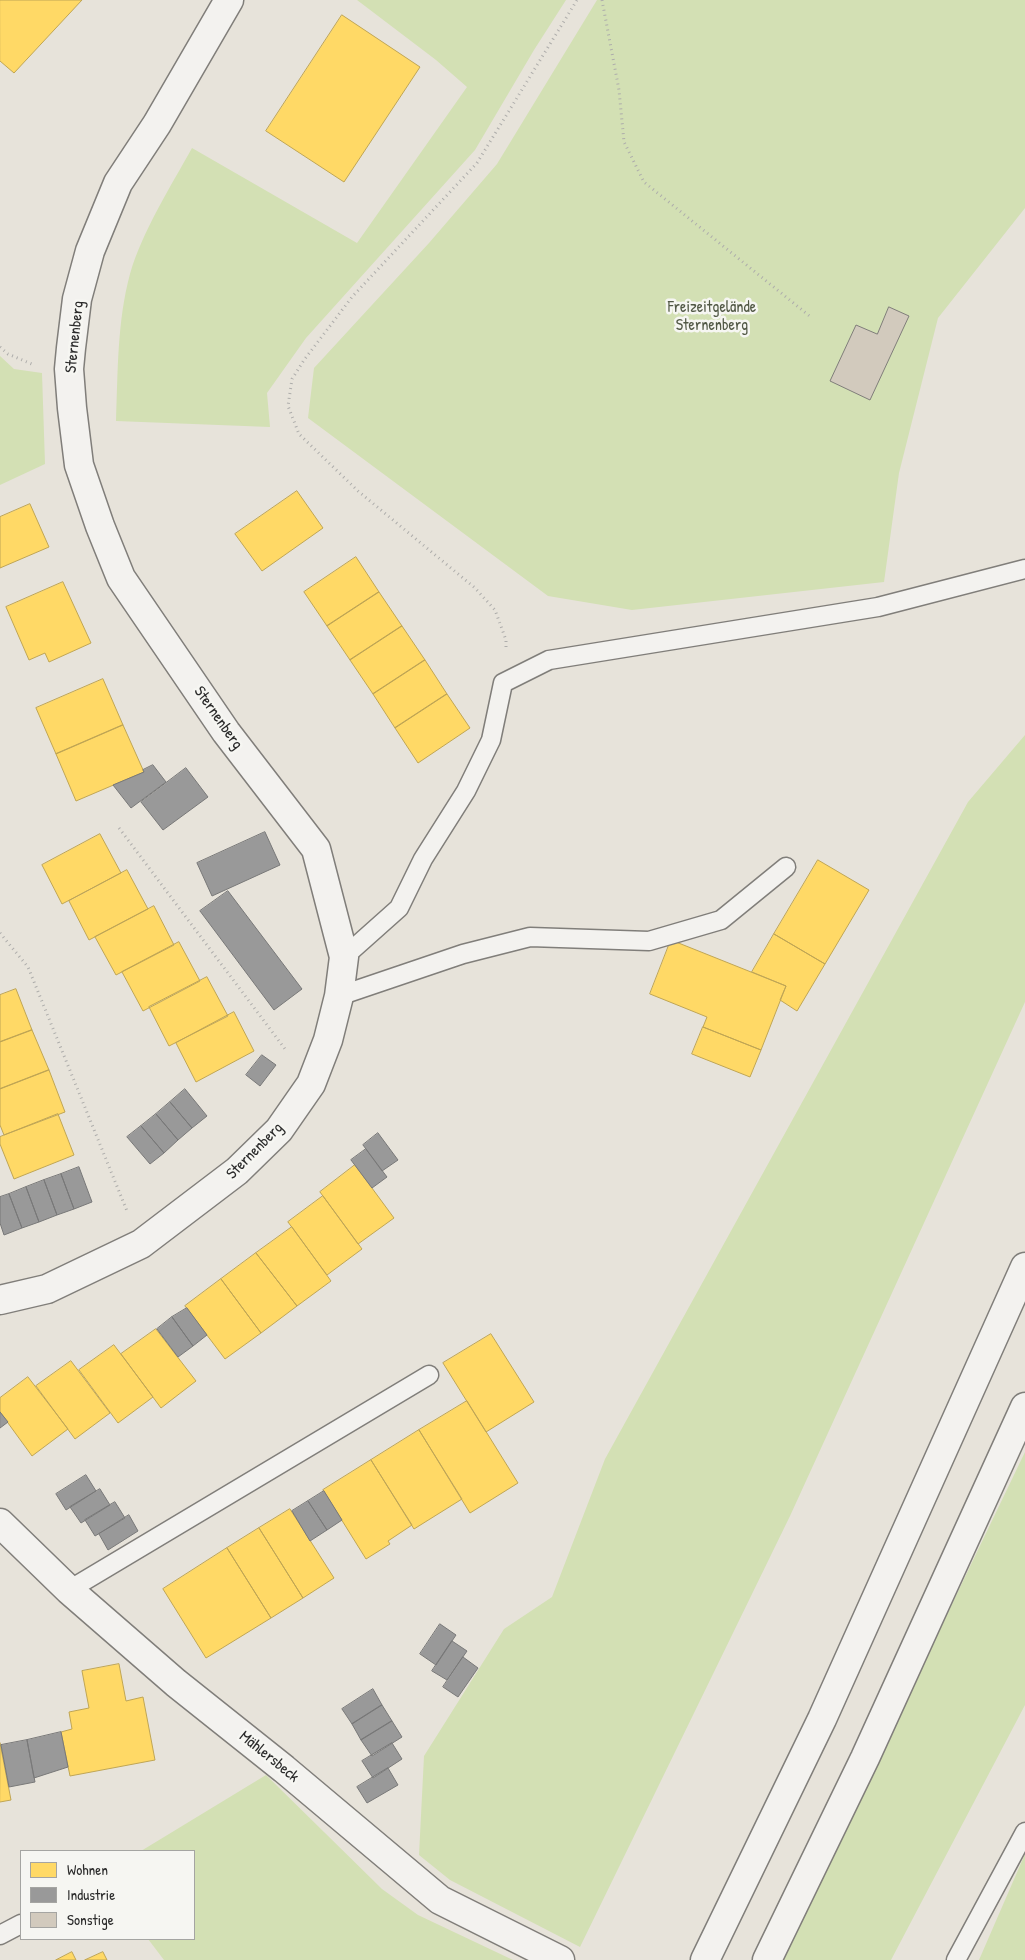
<!DOCTYPE html>
<html>
<head>
<meta charset="utf-8">
<style>
	body { margin:0 }
	#map { position:relative; width:1025px; height:1960px; overflow:hidden; background:#e7e3da; font-family:"Patrick Hand",sans-serif }
	canvas { display:block }
	.legend { position:absolute; left:20px; top:1850px; width:175px; height:90px; box-sizing:border-box; background:#f6f6f2; border:1px solid #a5a5a2; margin:0; padding:6px 9px; list-style:none; font-size:15px; color:#2b2b2b }
	.legend li { display:flex; align-items:center; gap:10px; height:25px }
	.legend b { width:25px; border:1px solid #a5a5a2 }
</style>
</head>
<body>
<div id="map">
<canvas width="1025" height="1960"></canvas>
<ul class="legend">
<li><b style="height:14px;background:#ffd966"></b>Wohnen</li>
<li><b style="height:14px;background:#999"></b>Industrie</li>
<li><b style="height:14px;background:#d2cabd"></b>Sonstige</li>
</ul>
</div>
<script>
const c = document.querySelector('canvas').getContext('2d');
c.lineJoin = 'round';
function paint(path, color) { c.fillStyle = color; c.fill(path, 'evenodd'); }
function strokePath(path, color, width, dash) { c.strokeStyle = color; c.lineWidth = width; c.lineCap = dash ? 'butt' : 'round'; c.setLineDash(dash || []); c.stroke(path); }
function write(font, color, halo, rows, align = 'center') {
  c.font = font + ' "Patrick Hand",sans-serif'; c.lineWidth = 5; c.setLineDash([]); c.textBaseline = 'middle'; c.strokeStyle = halo; c.fillStyle = color; for (const [text, x, y, turn = 0] of rows) {
    c.save(); c.translate(x, y); c.rotate((+turn || 0) * Math.PI / 180); c.textAlign = isNaN(turn) ? turn : align; if (halo) c.strokeText(text, 0, 0); c.fillText(text, 0, 0); c.restore();
  }
}
paint(new Path2D(`
	M357 0H566L534 50 475 150 306 338 267 393 270 427 116 421C118 372 117 322 130 274 142 232 171 186 192 148L357 243 467 87 436 60Z
	M597 0H1025V208L938 318 899 473 884 582 632 610 548 596 308 418 314 368 429 243 497 164Z
	M0 356 14 369 42 373 45 464 0 485Z
	M1025 735V1002L790 1516 580 1947 450 1880 419 1855 424 1756 504 1629 552 1597 605 1459 968 802Z
	M1025 1452V1705L891 1960H781Z
	M266 1775 382 1889 418 1915 513 1960H164L148 1939H194V1851H141Z
	M1025 1854V1960H979Z`), '#d3e0b4');
const homes = new Path2D(`
	M0 0H82L14 73 0 61Z
	M342 15 420 67 344 182 266 131Z
	M297 491 323 528 262 571 235 534Z
	M30 504 49 547 0 568V517Z
	M356 557 379 592 327 626 304 592Z
	M63 582 91 643 49 662 45 653 29 660 6 607Z
	M379 592 402 626 350 660 327 626Z
	M402 626 425 660 373 694 350 660Z
	M425 660 447 694 395 728 373 694Z
	M103 679 123 725 56 754 36 708Z
	M447 694 470 728 418 763 395 728Z
	M123 725 144 772 76 801 56 754Z
	M100 834 121 873 62 904 42 865Z
	M818 860 869 890 825 964 774 934Z
	M127 870 148 909 89 940 69 901Z
	M154 906 174 945 116 975 95 937Z
	M774 934 825 964 797 1011 780 1000 786 986 752 972Z
	M671 940 786 986 761 1050 703 1027 707 1017 650 994Z
	M179 942 200 981 143 1011 122 972Z
	M207 977 228 1016 169 1046 149 1007Z
	M16 989 32 1030 0 1042V995Z
	M234 1012 254 1051 196 1082 176 1043Z
	M703 1027 761 1050 750 1077 692 1054Z
	M32 1030 49 1070 0 1089V1042Z
	M49 1070 65 1112 4 1135 0 1125V1089Z
	M58 1114 74 1155 14 1179 0 1144V1137Z
	M355 1165 394 1218 358 1244 320 1192Z
	M323 1196 362 1249 327 1275 288 1222Z
	M292 1227 331 1281 297 1306 256 1253Z
	M256 1253 297 1306 261 1333 221 1279Z
	M221 1279 261 1333 225 1359 185 1306Z
	M156 1329 196 1381 161 1408 121 1354Z
	M491 1334 534 1402 486 1432 443 1363Z
	M114 1345 153 1397 118 1423 79 1370Z
	M71 1361 110 1413 75 1439 36 1386Z
	M28 1377 68 1429 32 1456 0 1412V1398Z
	M467 1401 518 1483 470 1513 419 1430Z
	M419 1430 462 1499 414 1529 371 1460Z
	M371 1460 412 1525 388 1541 390 1544 366 1559 323 1490Z
	M290 1509 334 1578 303 1598 259 1528Z
	M259 1528 303 1598 271 1618 227 1548Z
	M227 1548 271 1618 206 1658 163 1589Z
	M119 1664 126 1701 143 1697 155 1760 70 1776 61 1732 72 1729 69 1712 89 1708 82 1671Z
	M0 1743 11 1800 0 1802Z
	M72 1952 76 1960H56Z
	M103 1952 107 1960H85Z`);
paint(homes, '#ffd966');
strokePath(homes, '#bfa554', 1);
const industry = new Path2D(`
	M153 765 166 782 131 808 113 785 144 772 143 770Z
	M186 768 208 797 163 830 141 802Z
	M265 832 280 865 212 896 197 863Z
	M228 891 302 989 274 1010 200 911Z
	M262 1055 276 1065 260 1086 246 1075Z
	M185 1089 207 1116 192 1128 170 1102Z
	M170 1102 192 1128 178 1140 156 1114Z
	M156 1114 178 1140 164 1153 141 1126Z
	M141 1126 164 1153 150 1164 127 1137Z
	M378 1133 398 1160 382 1171 363 1145Z
	M366 1149 387 1177 372 1188 351 1160Z
	M79 1167 92 1202 74 1209 61 1174Z
	M61 1174 74 1209 57 1215 44 1180Z
	M44 1180 57 1215 39 1222 26 1187Z
	M26 1187 39 1222 22 1228 9 1194Z
	M9 1194 22 1228 4 1235 0 1223V1197Z
	M187 1308 207 1335 193 1346 172 1317Z
	M172 1317 193 1346 178 1357 157 1329Z
	M0 1412 8 1422 0 1428Z
	M86 1475 96 1491 66 1510 56 1494Z
	M100 1489 110 1505 81 1523 70 1507Z
	M324 1491 342 1520 327 1530 308 1501Z
	M308 1501 327 1530 310 1541 292 1511Z
	M115 1502 125 1518 95 1536 85 1520Z
	M129 1515 138 1531 108 1550 99 1534Z
	M440 1624 456 1635 436 1665 420 1654Z
	M452 1641 467 1651 447 1680 432 1671Z
	M463 1657 478 1668 458 1697 443 1687Z
	M373 1689 382 1705 352 1724 342 1709Z
	M382 1705 392 1721 361 1740 352 1724Z
	M392 1721 402 1737 372 1756 361 1740Z
	M61 1732 68 1767 34 1778 27 1740Z
	M27 1740 35 1782 9 1787 1 1745Z
	M392 1743 402 1759 373 1778 362 1761Z
	M388 1768 398 1785 367 1803 357 1787Z`);
paint(industry, '#999');
strokePath(industry, '#787878', 1);
const building = new Path2D(`
	M889 307 909 316 870 400 830 381 856 325 877 334Z`);
paint(building, '#d2cabd');
strokePath(building, '#807e7a', 1);
const lane = new Path2D(`
	M344 957 399 908 423 859 466 791 491 740 503 683 549 660 878 607 1025 569
	M339 996 463 954 530 937 649 941 721 920 786 867
	M69 1590 429 1375
	M0 1935 21 1924
	M956 1960 1025 1832`);
const street = new Path2D(`
	M0 1300 47 1289 141 1244 237 1171 279 1130 311 1084 328 1040 339 996 344 957 316 849 226 732 121 578 100 526 79 465 72 408 69 369 71 348 77 299 90 251 118 183 157 124 229 0
	M0 1523 69 1590 176 1683 284 1769 440 1900 560 1960`);
const highway = new Path2D(`
	M705 1960 822 1719 1025 1267
	M767 1960 865 1758 1025 1407`);
strokePath(lane, '#807e7a', 21);
strokePath(street, '#807e7a', 31);
strokePath(highway, '#807e7a', 31);
strokePath(new Path2D(`
	M602 0 619 90 624 142 644 182 812 318
	M0 347 8 354 34 365
	M506 647V640L495 610 475 588 358 491 299 434 288 406 292 379 304 360 352 297 477 163 577 0
	M119 828 285 1049
	M0 933 28 967 127 1211`), '#aeadab', 3, [1, 4]);
strokePath(lane, '#f3f2ef', 18);
strokePath(street, '#f3f2ef', 28);
strokePath(highway, '#f3f2ef', 28);
write('16px', '#515845', '#f6f6f2', [
	["Freizeitgelände",712,308],
	["Sternenberg",712,326]
]);
write('16px', '#2b2b2b', '#f6f6f2', [
	["Sternenberg",75,337,-84],
	["Sternenberg",218,718,55],
	["Sternenberg",255,1151,-45],
	["Mählersbeck",269,1757,39]
]);
</script>
</body>
</html>
